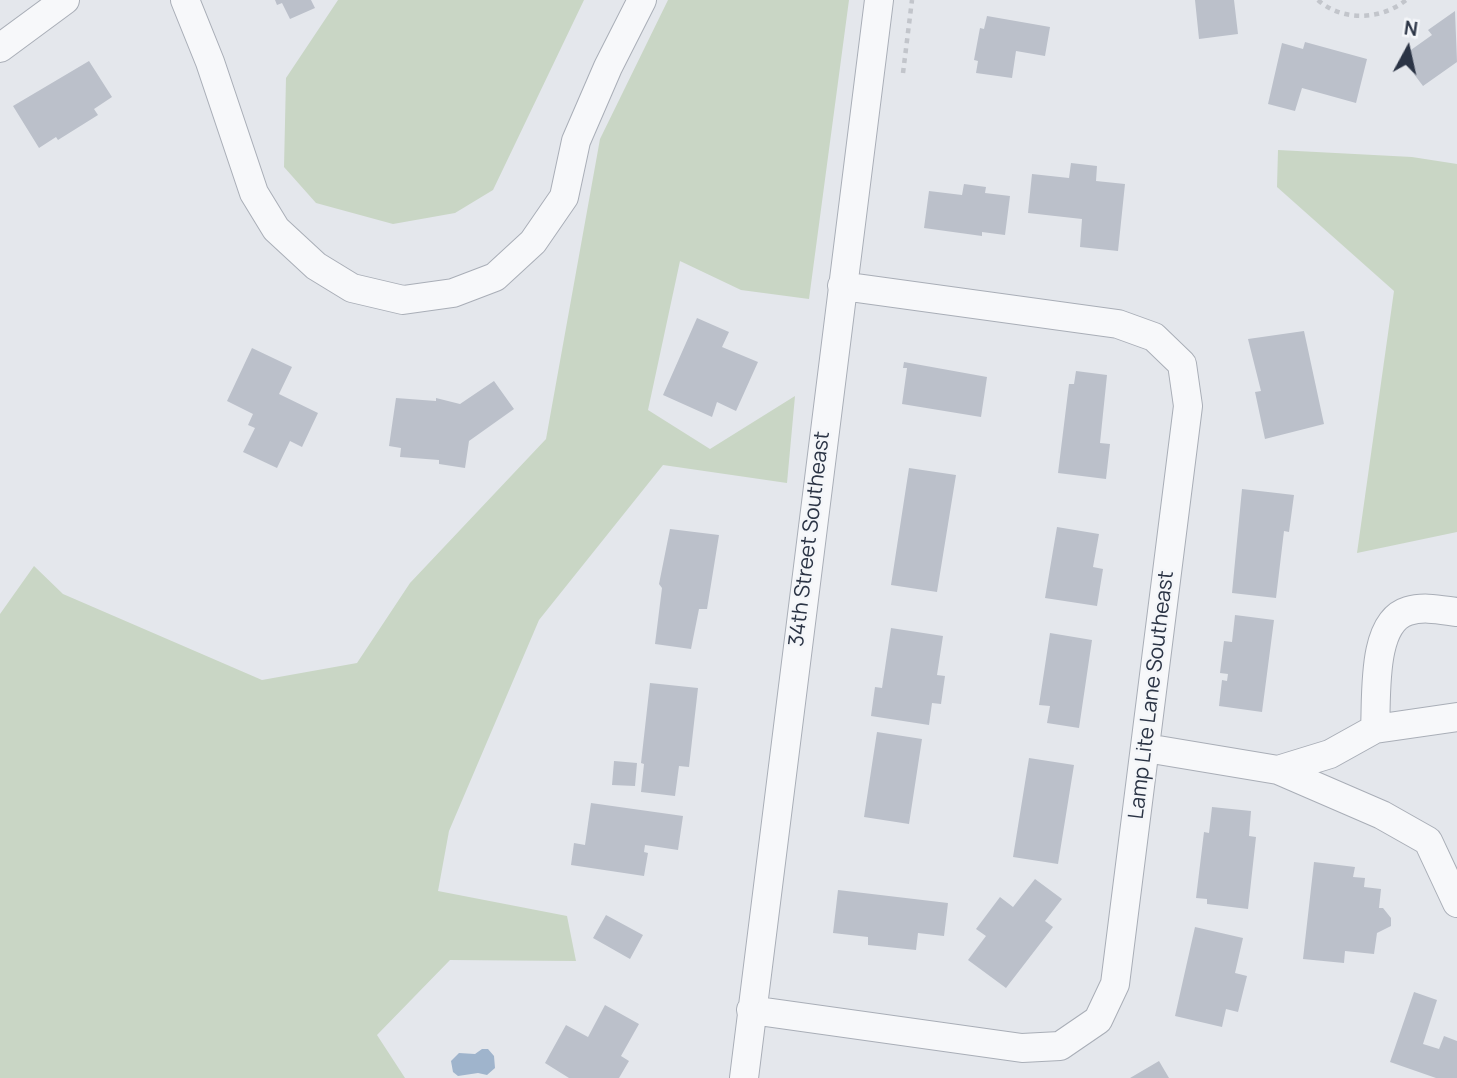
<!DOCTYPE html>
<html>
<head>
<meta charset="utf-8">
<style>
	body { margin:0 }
	#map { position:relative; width:1457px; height:1078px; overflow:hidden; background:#e4e7ec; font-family:Manrope,sans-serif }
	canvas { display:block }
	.north { position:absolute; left:1373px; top:14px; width:70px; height:70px; -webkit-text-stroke:5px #f4f6f9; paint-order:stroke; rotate:8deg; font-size:19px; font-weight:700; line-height:28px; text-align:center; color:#2b3445 }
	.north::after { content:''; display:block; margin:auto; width:24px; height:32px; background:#2b3445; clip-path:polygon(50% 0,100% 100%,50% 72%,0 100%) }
</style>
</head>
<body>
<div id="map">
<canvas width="1457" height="1078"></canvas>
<div class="north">N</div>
</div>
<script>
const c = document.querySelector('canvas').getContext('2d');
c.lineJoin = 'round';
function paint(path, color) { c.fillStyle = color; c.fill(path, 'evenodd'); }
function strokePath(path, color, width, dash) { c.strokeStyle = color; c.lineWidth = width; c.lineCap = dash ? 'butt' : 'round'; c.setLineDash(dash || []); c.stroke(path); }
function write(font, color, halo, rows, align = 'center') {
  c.font = font + ' Manrope,sans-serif'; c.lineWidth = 5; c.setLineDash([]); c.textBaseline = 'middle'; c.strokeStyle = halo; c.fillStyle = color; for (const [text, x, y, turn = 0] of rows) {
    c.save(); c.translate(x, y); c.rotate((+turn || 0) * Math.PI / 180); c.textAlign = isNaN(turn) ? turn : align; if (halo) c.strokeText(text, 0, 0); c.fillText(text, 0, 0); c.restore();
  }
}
paint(new Path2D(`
	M338 0H584L493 190 455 213 393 224 316 203 284 167 286 78Z
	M668 0H849L809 299 741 290 680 261 648 410 710 449 795 396 787 483 663 465 539 620 449 831 438 891 567 916 576 961 450 960 377 1035 405 1078H0V614L34 566 63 594 262 680 357 663 410 583 546 439 600 139Z
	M1278 150 1412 157 1457 164V532L1357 553 1394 291 1277 187Z`), '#c9d6c5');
paint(new Path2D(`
	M482 1049H488L494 1056 495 1068 487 1075 478 1073 458 1076 453 1072 451 1061 459 1053 475 1054Z`), '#9fb4cc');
paint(new Path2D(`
	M275 0H311L315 8 290 19 282 3 277 5Z
	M1195 0H1234L1238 34 1199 39Z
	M1455 11 1457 62 1423 86 1401 57 1432 35 1428 30Z
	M987 16 1050 27 1045 56 1016 51 1012 78 976 73 978 61 974 60 980 28 984 29Z
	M1305 42 1367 59 1356 103 1302 88 1295 111 1268 104 1282 43 1303 49Z
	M89 61 112 97 94 109 98 115 58 140 56 137 39 148 13 106Z
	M1071 163 1097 166 1096 181 1125 184 1118 251 1080 247 1082 219 1028 213 1032 174 1069 178Z
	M964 184 986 187 985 193 1010 196 1005 235 982 232V236L924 228 929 191 962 195Z
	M697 318 729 332 722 347 758 362 736 411 717 402 712 417 663 395Z
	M1304 331 1324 424 1265 439 1255 392 1261 391 1248 339Z
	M252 348 292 367 279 394 318 413 302 447 290 441 277 468 243 452 255 428 248 425 253 414 227 401Z
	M904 362 987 377 981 417 902 404 907 368H903Z
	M1076 371 1107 375 1100 443 1110 444 1106 479 1058 473 1069 384H1074Z
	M494 381 514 409 469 441 465 468 439 464V460L400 457 401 448 389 446 396 398 436 401V398L460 404Z
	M909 468 956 475 937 592 891 585Z
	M1242 489 1294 495 1289 532 1284 531 1276 598 1232 593Z
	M1057 527 1099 534 1093 567 1103 569 1097 606 1045 598Z
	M670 529 719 535 707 609H699L691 649 655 644 662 588 659 584Z
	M1235 615 1274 620 1262 712 1219 706 1222 680 1227 681 1228 674 1220 673 1224 641 1232 642Z
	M891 628 943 636 937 675 945 676 941 704 932 703 929 725 871 716 875 687 882 688Z
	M1050 633 1092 640 1079 728 1047 723 1050 706 1039 705Z
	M650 683 698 688 689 767 679 766 675 796 641 792 644 764 641 763Z
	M877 732 922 739 909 824 864 817Z
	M1029 758 1074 765 1058 864 1013 857Z
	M614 761 637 763 635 786 612 785Z
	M591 803 683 816 678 850 645 845 644 852 648 853 644 876 571 865 574 843 585 845Z
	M1212 807 1251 811 1249 836 1256 837 1248 909 1207 904V899L1196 898 1204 832 1209 833Z
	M1314 862 1355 867 1353 877 1365 878 1364 887 1381 889 1379 908H1383L1391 918V926L1377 933 1374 954 1345 951 1344 963 1303 959Z
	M1035 879 1062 899 1045 921 1053 927 1006 988 968 960 986 936 976 929 1000 897 1013 907Z
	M838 890 948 903 944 936 918 933 916 950 868 945V937L833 933Z
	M606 915 643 935 630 959 593 938Z
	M1195 927 1243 938 1235 973 1247 976 1238 1012 1226 1009 1222 1027 1175 1016Z
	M1414 992 1437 1000 1423 1044 1439 1049 1444 1036 1457 1041V1078H1436L1390 1062Z
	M605 1005 639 1024 621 1056 629 1061 619 1078H569L545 1063 566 1025 588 1037Z
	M1159 1061 1169 1078H1130Z`), '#bbc0ca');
const minor = new Path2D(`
	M185 0 210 62 254 193 276 229 316 266 352 288 403 300 453 293 495 277 533 242 564 197 576 141 608 67 642 0
	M0 48 65 0
	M1375 729C1377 697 1371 622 1408 611 1424 606 1441 610 1457 612
	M1146 748 1278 770 1382 815 1428 841 1457 903
	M1278 770 1330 754 1375 729 1457 717
	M751 1010 1022 1048 1060 1046 1098 1020 1115 984 1188 406 1182 364 1154 337 1118 324 842 286
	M744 1078 879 0`);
strokePath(minor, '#a9aeb7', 30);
strokePath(new Path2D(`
	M1318 0C1342 22 1382 20 1406 0
	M903 73 912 0`), '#c2c5cb', 4.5, [5, 5]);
strokePath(minor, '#f7f8fa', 28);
write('21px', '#2b3445', '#f4f6f9', [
	["34th Street Southeast",810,539,-83],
	["Lamp Lite Lane Southeast",1152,695,-83]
]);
</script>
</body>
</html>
